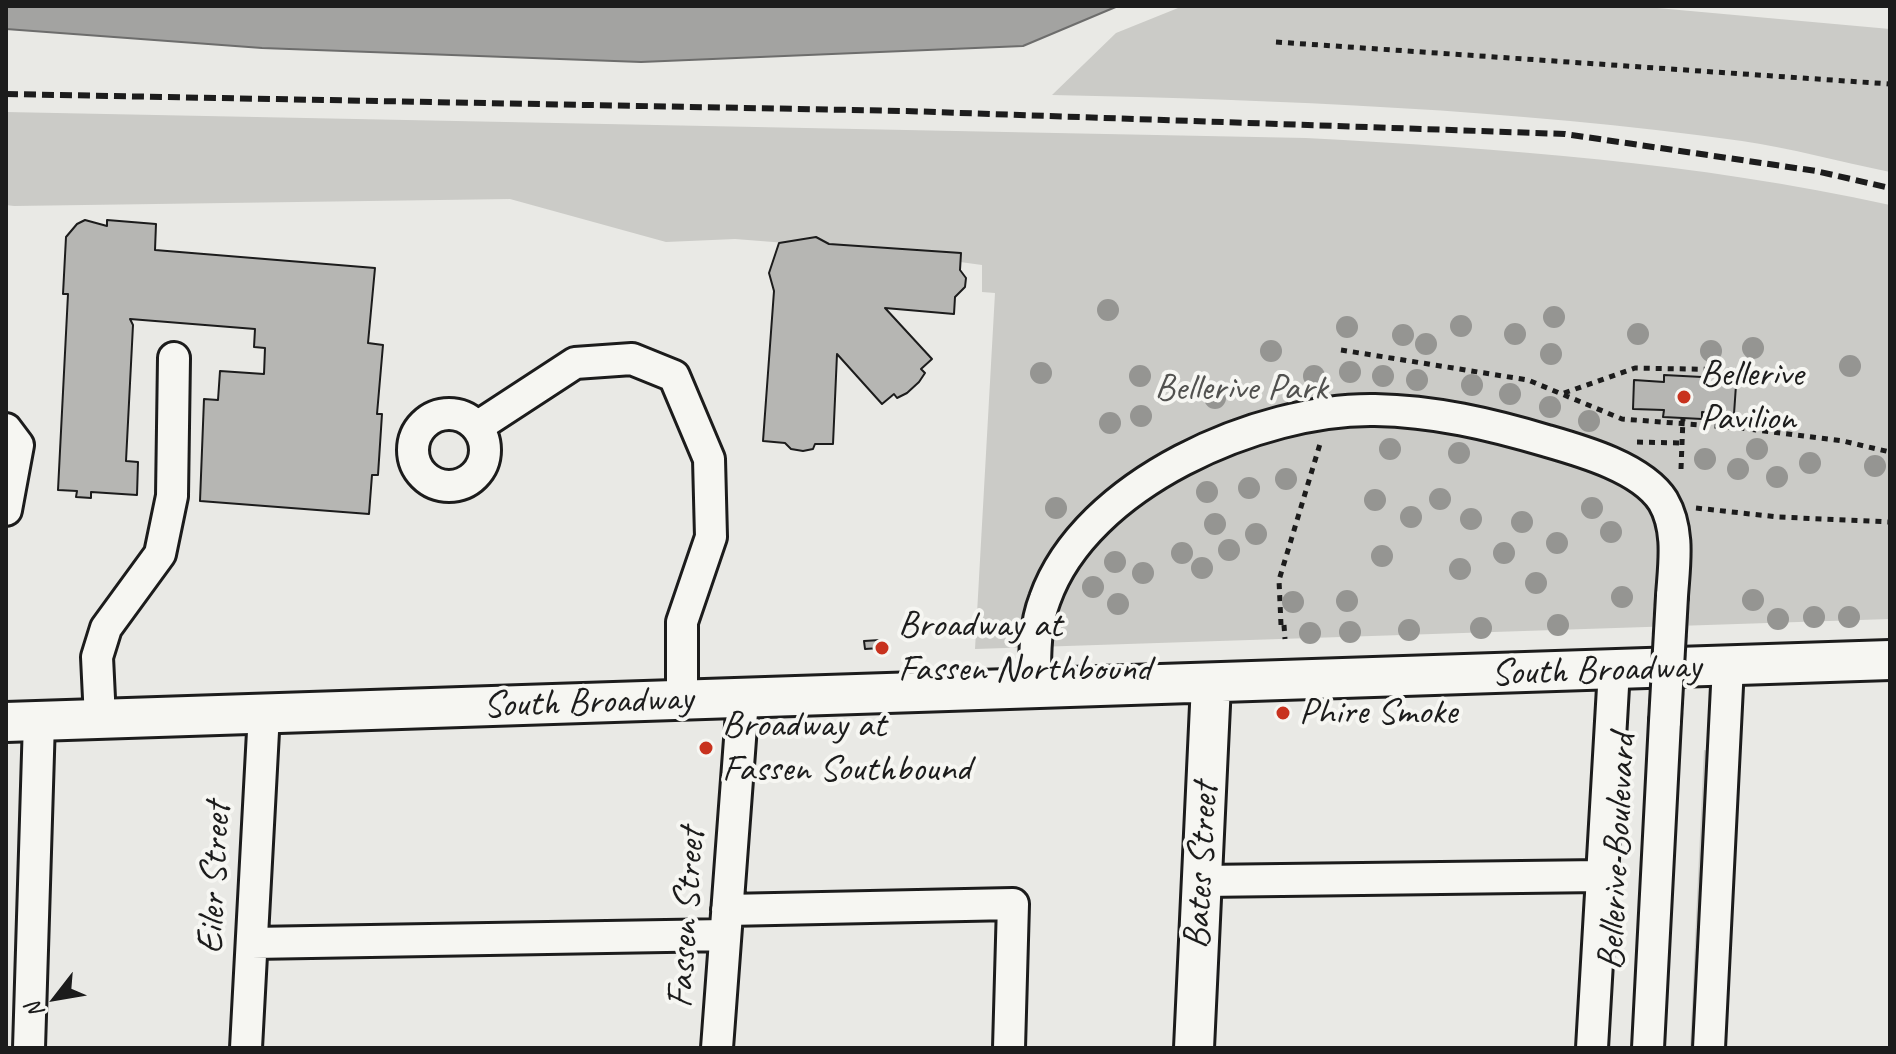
<!DOCTYPE html>
<html>
<head>
<meta charset="utf-8">
<style>
	body { margin:0 }
	#map { position:relative; width:1896px; height:1054px; overflow:hidden; background:#e9e9e5; font-family:Caveat,sans-serif }
	canvas { display:block }
	.frame { position:absolute; inset:0; border:8px solid #1c1c1c; pointer-events:none }
	.north { position:absolute; left:16px; top:958px; width:80px; height:80px; -webkit-text-stroke:6px #f6f6f2; paint-order:stroke; rotate:239deg; font-size:22px; font-weight:700; line-height:32px; text-align:center; color:#1c1c1c }
	.north::after { content:''; display:block; margin:auto; width:28px; height:36px; background:#1c1c1c; clip-path:polygon(50% 0,100% 100%,50% 72%,0 100%) }
</style>
</head>
<body>
<div id="map">
<canvas width="1896" height="1054"></canvas>
<div class="frame"></div>
<div class="north">N</div>
</div>
<script>
const c = document.querySelector('canvas').getContext('2d');
c.lineJoin = 'round';
function paint(path, color) { c.fillStyle = color; c.fill(path, 'evenodd'); }
function strokePath(path, color, width, dash) { c.strokeStyle = color; c.lineWidth = width; c.lineCap = dash ? 'butt' : 'round'; c.setLineDash(dash || []); c.stroke(path); }
function write(font, color, halo, rows, align = 'center') {
  c.font = font + ' Caveat,sans-serif'; c.lineWidth = 8; c.setLineDash([]); c.textBaseline = 'middle'; c.strokeStyle = halo; c.fillStyle = color; for (const [text, x, y, turn = 0] of rows) {
    c.save(); c.translate(x, y); c.rotate((+turn || 0) * Math.PI / 180); c.textAlign = isNaN(turn) ? turn : align; if (halo) c.strokeText(text, 0, 0); c.fillText(text, 0, 0); c.restore();
  }
}
paint(new Path2D(`
	M1183 6H1635L1890 29V172C1841 162 1791 148 1742 141 1513 109 1283 100 1052 95L1116 33Z
	M6 112 1306 138C1506 149 1694 162 1890 205V619L975 649 995 293 982 292V265L829 244 816 237 786 243 735 239 666 242 510 199 14 206 6 205Z
	M1704 750 1710 751 1696 1048H1690Z`), '#cbcbc7');
const water = new Path2D(`
	M6 6H1118L1023 46 641 62 262 48 6 29Z`);
paint(water, '#a3a3a1');
strokePath(water, '#6d6d6c', 2);
const building = new Path2D(`
	M85 220 107 226V220L156 224 155 250 375 268 368 343 383 345 377 414H382L378 475H372L369 514 200 501 204 399 218 400 220 371 264 374 265 348 254 347 255 329 130 319 133 325 126 461 138 462 137 495 91 492V498L76 497 77 491 58 490 68 294H63L66 237 77 224Z
	M816 237 829 244 961 253 960 270 966 278 965 287 955 297 954 314 885 308 932 359 921 369 925 373 919 382 907 393 897 398 894 394 882 404 837 354 833 444H815L813 449 803 451 791 449 785 443 763 441 774 291 769 273 779 243Z
	M1664 375 1702 377V383L1736 385 1734 414 1702 412V419L1663 417 1664 410 1633 409 1634 380 1664 382Z
	M880 640V648L865 649 864 641Z`);
paint(building, '#b6b6b3');
strokePath(building, '#1c1c1c', 2);
const minor = new Path2D(`
	M413 450a36 36 0 1 1 72 0a36 36 0 1 1-72 0Z
	M477 427 575 363 632 359 674 376 709 459 711 537 682 622V700
	M6 429 18 445 6 510
	M1035 688C1035 658 1034 627 1045 599 1086 483 1260 408 1375 410 1434 411 1490 424 1547 441 1582 451 1642 468 1663 501 1680 530 1674 565 1672 596
	M100 719 97 657 106 628 160 554 172 496 174 358
	M1202 881 1601 876
	M727 910 1013 904 1009 1048
	M252 943 725 935
	M29 1048 39 721
	M246 1048 264 713
	M717 1048 743 699
	M1592 1048 1614 670
	M1648 1048 1665 721
	M1709 1048 1728 666`);
const major = new Path2D(`
	M6 722 1890 660
	M1194 1048 1211 684`);
strokePath(minor, '#1c1c1c', 36);
strokePath(major, '#1c1c1c', 44);
strokePath(new Path2D(`
	M1276 42 1890 84
	M1341 350 1528 380 1622 419 1740 428 1843 441 1890 452
	M1564 393 1635 368 1738 370
	M1637 442 1682 443
	M1681 469 1683 418
	M1696 508 1778 517 1890 522
	M1281 625 1279 580 1320 444
	M1284 625 1285 639`), '#1c1c1c', 5, [6, 6]);
strokePath(minor, '#f6f6f2', 30);
strokePath(major, '#f6f6f2', 38);
strokePath(new Path2D(`
	M6 94 906 111 1565 134 1816 171 1890 188`), '#1c1c1c', 6, [12, 6]);
const minorBridge = new Path2D(`
	M1665 721 1672 596`);
strokePath(minorBridge, '#1c1c1c', 36, []);
strokePath(minorBridge, '#f6f6f2', 30);
c.fillStyle = '#959592';
for (const [x, y] of [
	[1108,310],
	[1554,317],
	[1461,326],
	[1347,327],
	[1515,334],
	[1638,334],
	[1403,335],
	[1426,344],
	[1753,348],
	[1271,351],
	[1711,351],
	[1551,354],
	[1850,366],
	[1350,372],
	[1041,373],
	[1140,376],
	[1314,376],
	[1383,376],
	[1417,380],
	[1472,385],
	[1510,394],
	[1215,398],
	[1550,407],
	[1141,416],
	[1589,421],
	[1110,423],
	[1390,449],
	[1757,449],
	[1459,453],
	[1705,459],
	[1810,463],
	[1875,466],
	[1738,469],
	[1777,477],
	[1286,479],
	[1249,488],
	[1207,492],
	[1440,499],
	[1375,500],
	[1056,508],
	[1592,508],
	[1411,517],
	[1471,519],
	[1522,522],
	[1215,524],
	[1611,532],
	[1256,534],
	[1557,543],
	[1229,550],
	[1182,553],
	[1504,553],
	[1382,556],
	[1115,562],
	[1202,568],
	[1460,569],
	[1143,573],
	[1536,583],
	[1093,587],
	[1622,597],
	[1753,600],
	[1347,601],
	[1293,602],
	[1118,604],
	[1814,617],
	[1849,617],
	[1778,619],
	[1558,625],
	[1481,628],
	[1409,630],
	[1350,632],
	[1310,633]
]) { c.beginPath(); c.arc(x, y, 11, 0, 2 * Math.PI); c.fill(); }
for (const [x, y, r, color] of [
	[1684,397,8,"#c8321e"],
	[882,648,8,"#c8321e"],
	[1283,713,8,"#c8321e"],
	[706,748,8,"#c8321e"]
]) { const dot = new Path2D(); dot.arc(x, y, r, 0, 2 * Math.PI); c.fillStyle = color; c.fill(dot); strokePath(dot, '#f6f6f2', 3); }
write('38px', '#1c1c1c', '#f6f6f2', [
	["Bellerive",1700,375],
	["Pavilion",1700,419],
	["Broadway at",898,626],
	["Fassen Northbound",898,670],
	["Phire Smoke",1299,713],
	["Broadway at",722,726],
	["Fassen Southbound",722,770]
], 'left');
write('38px', '#51514f', '#f6f6f2', [
	["Bellerive Park",1241,389]
]);
write('38px', '#1c1c1c', '#f6f6f2', [
	["South Broadway",1596,671,-2],
	["South Broadway",588,703,-2],
	["Bellerive Boulevard",1618,852,-87],
	["Bates Street",1202,866,-87],
	["Eiler Street",215,878,-87],
	["Fassen Street",687,918,-86]
]);
</script>
</body>
</html>
